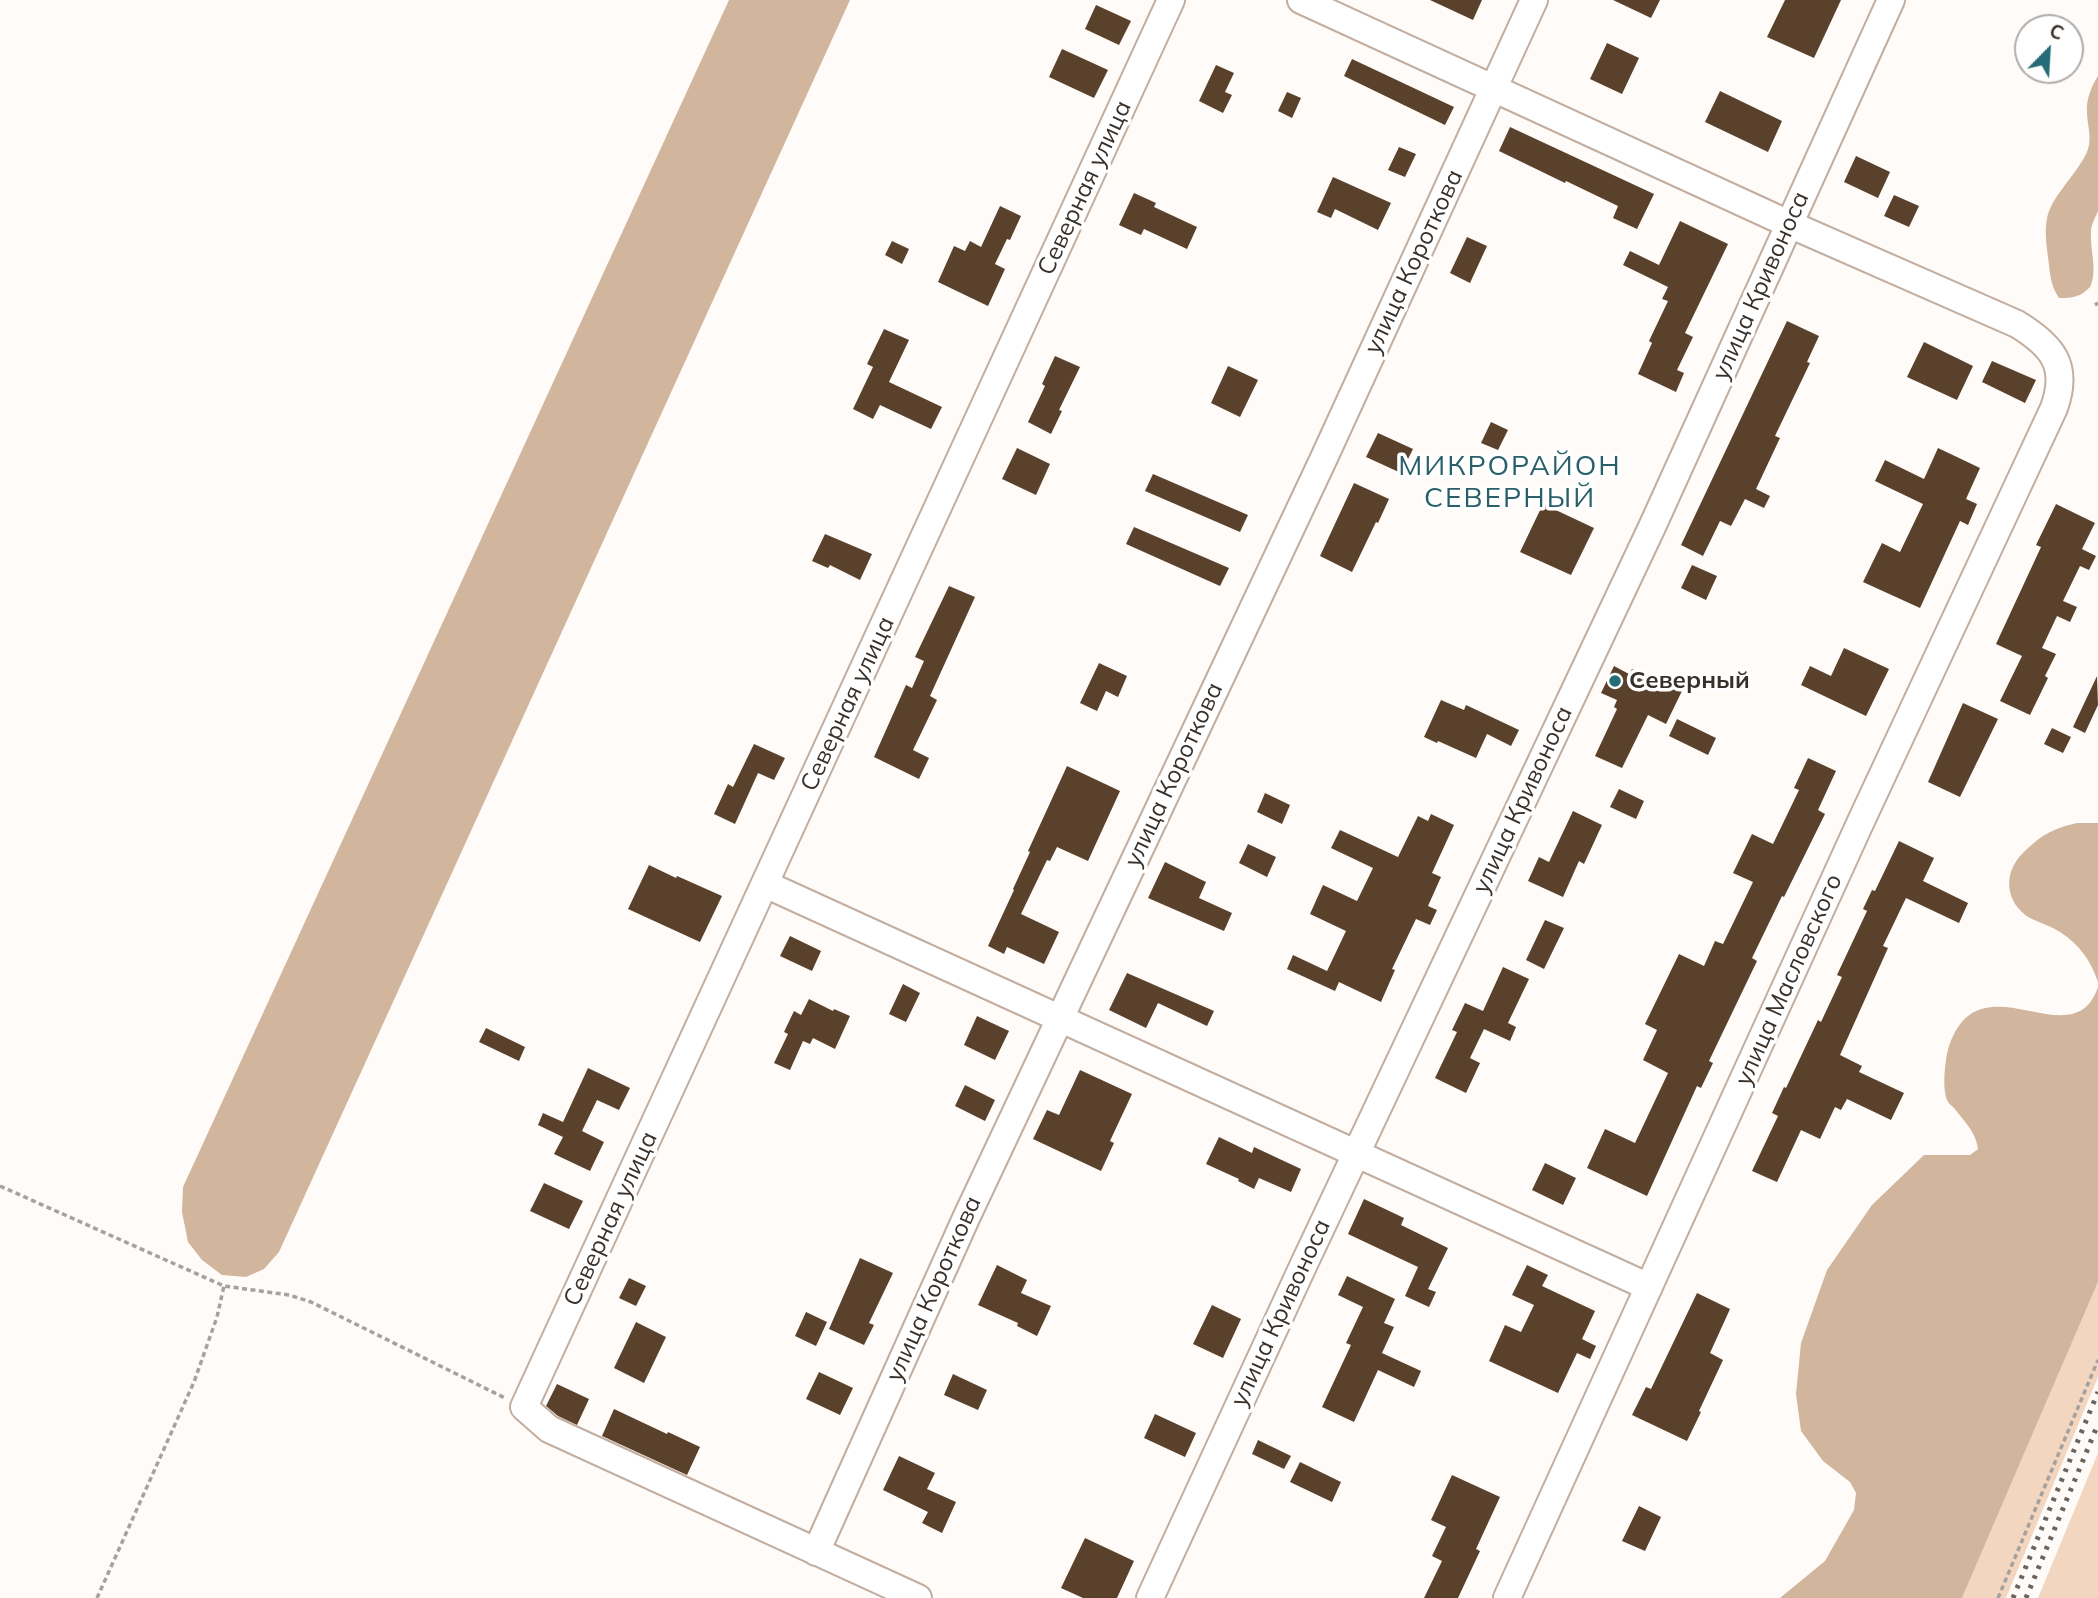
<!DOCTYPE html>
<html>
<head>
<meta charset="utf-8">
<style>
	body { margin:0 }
	#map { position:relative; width:2098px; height:1598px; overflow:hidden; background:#fffbf8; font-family:Mulish,sans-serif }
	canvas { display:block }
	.north { position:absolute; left:2014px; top:14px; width:70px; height:70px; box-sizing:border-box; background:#fff; border:2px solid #afacaa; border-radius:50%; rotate:24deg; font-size:19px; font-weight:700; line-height:28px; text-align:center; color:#38302a }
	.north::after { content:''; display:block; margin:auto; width:24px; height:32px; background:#246c78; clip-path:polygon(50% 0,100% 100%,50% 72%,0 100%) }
</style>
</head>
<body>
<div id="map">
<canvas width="2098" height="1598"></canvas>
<div class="north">С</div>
</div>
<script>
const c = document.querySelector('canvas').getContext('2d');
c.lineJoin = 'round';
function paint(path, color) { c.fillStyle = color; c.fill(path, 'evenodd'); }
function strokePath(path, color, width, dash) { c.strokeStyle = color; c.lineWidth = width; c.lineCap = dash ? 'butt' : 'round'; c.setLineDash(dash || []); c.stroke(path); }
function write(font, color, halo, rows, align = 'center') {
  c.font = font + ' Mulish,sans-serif'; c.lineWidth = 7; c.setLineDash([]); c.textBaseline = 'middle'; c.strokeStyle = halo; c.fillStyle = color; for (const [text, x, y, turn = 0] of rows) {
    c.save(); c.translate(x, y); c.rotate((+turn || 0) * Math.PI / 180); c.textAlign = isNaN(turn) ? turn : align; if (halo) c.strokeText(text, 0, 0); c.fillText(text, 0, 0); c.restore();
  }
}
paint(new Path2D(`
	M2098 1282V1377L2006 1598H1962Z
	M2098 1453V1598H2038Z`), '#f3d6c0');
paint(new Path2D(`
	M729 0H850L279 1252 264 1269 246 1277 222 1275 202 1260 188 1242 182 1212 183 1187Z
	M2098 76V211C2095 218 2091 225 2091 232 2090 251 2098 271 2090 287 2081 297 2072 298 2059 298 2050 285 2050 272 2048 257 2042 212 2048 208 2074 173 2080 164 2087 156 2089 145 2091 133 2087 123 2087 112 2086 100 2091 87 2098 76Z
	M2077 823H2098V982C2091 961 2079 944 2060 932 2051 926 2040 923 2030 918 2006 904 2002 874 2022 854 2040 836 2051 829 2077 823Z
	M2098 987V1282L1962 1598H1780L1825 1561 1854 1510 1856 1493 1850 1482 1823 1461 1801 1431 1796 1394 1801 1343 1827 1270 1872 1205 1924 1155H1970L1978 1149C1976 1132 1964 1121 1954 1108 1951 1105 1948 1103 1947 1100 1942 1087 1945 1059 1949 1046 1980 955 2073 1061 2098 987Z`), '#d2b59d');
paint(new Path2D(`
	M1430 0H1482L1473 20Z
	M1613 0H1660L1651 18Z
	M1785 0H1841L1814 58 1767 37Z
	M1096 5 1131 21 1119 45 1085 29Z
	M1607 43 1639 58 1622 94 1590 79Z
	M1062 49 1108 70 1094 98 1049 77Z
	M1352 59 1454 107 1445 125 1344 76Z
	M1216 65 1234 73 1225 92 1232 95 1223 113 1199 101Z
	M1720 91 1782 121 1768 152 1705 122Z
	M1287 92 1301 98 1292 118 1278 111Z
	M1510 127 1654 194 1637 229 1613 218 1618 206 1566 181 1565 183 1499 151Z
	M1399 147 1416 154 1405 177 1388 170Z
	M1856 156 1890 172 1878 198 1844 182Z
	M1333 177 1391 203 1378 230 1335 209 1331 218 1317 212Z
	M1134 193 1156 203 1154 207 1197 227 1187 249 1144 229 1141 235 1119 225Z
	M1894 195 1919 206 1909 227 1884 216Z
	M1000 206 1021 216 1010 240 1007 239 995 264 1005 269 988 306 938 282 954 246 965 251 970 241 981 247Z
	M1680 221 1728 244 1685 333 1693 337 1677 370 1684 373 1676 392 1638 374 1652 343 1649 341 1668 301 1662 299 1668 287 1623 265 1630 251 1659 265Z
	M1467 237 1487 246 1470 283 1450 273Z
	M892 241 909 249 902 264 885 255Z
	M1787 321 1819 336 1807 362 1810 363 1775 436 1780 438 1756 489 1770 496 1764 508 1745 499 1731 526 1720 521 1703 556 1681 545Z
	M884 329 909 340 889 382 942 407 931 429 880 405 873 419 853 409 873 367 867 364Z
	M1924 342 1973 366 1957 400 1907 377Z
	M1055 356 1080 367 1059 410 1062 411 1051 434 1028 422 1045 386 1042 384Z
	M1992 361 2036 380 2025 403 1982 382Z
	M1228 366 1258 380 1240 417 1211 403Z
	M1491 422 1508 430 1498 450 1481 443Z
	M1378 433 1413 449 1401 473 1366 457Z
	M1017 448 1050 464 1036 495 1002 479Z
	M1938 448 1980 468 1966 499 1977 504 1968 525 1960 521 1920 608 1863 582 1882 543 1900 552 1923 504 1875 481 1885 460 1924 479Z
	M1153 474 1248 515 1240 532 1145 491Z
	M1354 483 1389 499 1378 523 1376 522 1352 572 1320 556Z
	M1543 504 1594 528 1571 575 1520 552Z
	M2056 504 2095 523 2082 549 2096 556 2089 570 2080 566 2063 601 2077 607 2070 622 2057 616 2042 648 2056 654 2045 676 2048 678 2030 715 2000 701 2022 656 1996 644 2041 547 2036 545Z
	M1134 527 1229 568 1220 586 1126 544Z
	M825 534 872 554 860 580 830 565 828 568 812 561Z
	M1692 565 1717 576 1706 600 1681 588Z
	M949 586 975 597 930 696 937 700 913 750 929 758 919 779 874 757 906 685 912 688 924 661 915 657Z
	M1844 648 1889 669 1866 716 1801 685 1810 666 1831 676Z
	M1099 663 1127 676 1118 697 1106 691 1097 711 1080 703Z
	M1614 666 1629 674 1632 669 1682 691 1666 724 1648 715 1622 768 1595 756 1617 709 1614 707 1617 700 1601 693Z
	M2097 676 2098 705 2085 733 2073 727Z
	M1441 700 1464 710 1466 705 1519 730 1511 746 1487 734 1476 758 1438 741 1437 743 1424 737Z
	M1963 703 1998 719 1960 797 1928 782Z
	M1677 719 1716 738 1708 755 1669 736Z
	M2052 728 2071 737 2063 753 2044 744Z
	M754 744 785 758 774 780 758 773 735 824 714 814 728 784 733 787Z
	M1808 758 1836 771 1818 810 1825 814 1784 897 1782 896 1752 958 1757 961 1709 1061 1713 1063 1701 1088 1697 1086 1647 1196 1587 1168 1605 1129 1635 1143 1668 1073 1643 1060 1657 1030 1645 1024 1679 954 1704 966 1715 941 1723 944 1753 882 1733 873 1752 834 1773 844 1799 790 1794 788Z
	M1067 766 1120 791 1088 861 1057 847 1050 861 1047 860 1021 914 1059 932 1044 964 1007 947 1004 954 988 946 1014 890 1013 889 1030 852 1028 851Z
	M1619 789 1644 801 1636 819 1610 807Z
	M1265 793 1290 805 1282 824 1257 812Z
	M1573 811 1602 825 1584 864 1579 861 1563 897 1528 881 1539 857 1549 862Z
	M1431 814 1454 825 1432 873 1441 877 1428 906 1437 910 1430 925 1416 919 1392 969 1395 970 1381 1002 1339 982 1335 991 1287 969 1293 955 1327 971 1346 931 1310 914 1323 885 1357 901 1373 868 1331 848 1340 830 1398 857 1418 816 1428 821Z
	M1899 841 1934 858 1923 881 1968 903 1959 923 1906 898 1883 946 1888 948 1840 1055 1862 1066 1859 1072 1904 1093 1891 1120 1847 1099 1841 1110 1835 1107 1820 1139 1801 1130 1777 1182 1752 1171 1778 1116 1772 1113 1784 1087 1786 1088 1818 1020 1821 1022 1842 977 1837 975 1867 911 1863 909 1872 890 1875 891Z
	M1248 844 1276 857 1267 877 1239 863Z
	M1165 862 1206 882 1199 898 1232 913 1224 931 1148 898Z
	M649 865 676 878 677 876 722 896 700 942 628 909Z
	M1545 920 1564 928 1544 969 1526 960Z
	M790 936 821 951 812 971 780 956Z
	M1503 967 1529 979 1508 1023 1516 1027 1510 1041 1484 1029 1470 1058 1480 1063 1466 1093 1435 1078 1457 1032 1452 1030 1465 1003 1483 1011Z
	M1127 973 1214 1011 1207 1026 1158 1003 1146 1028 1109 1010Z
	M903 984 920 993 906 1022 889 1014Z
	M809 999 833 1011 834 1009 850 1016 835 1049 813 1038 810 1044 803 1041 790 1070 774 1063 788 1034 784 1032 794 1011 801 1015Z
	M977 1016 1009 1031 995 1060 964 1045Z
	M486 1028 525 1047 519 1061 479 1042Z
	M588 1068 630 1088 619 1110 597 1100 582 1131 604 1142 590 1171 554 1154 563 1137 538 1125 543 1113 563 1122Z
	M1080 1070 1132 1094 1110 1141 1114 1143 1101 1171 1033 1139 1047 1110 1059 1115Z
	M965 1085 995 1100 985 1121 955 1106Z
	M1219 1137 1252 1153 1254 1147 1301 1169 1291 1192 1259 1178 1254 1189 1238 1181 1239 1179 1206 1164Z
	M1545 1163 1576 1178 1563 1205 1532 1190Z
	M544 1183 583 1201 569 1229 530 1211Z
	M1364 1199 1404 1218 1401 1225 1448 1248 1428 1289 1436 1292 1429 1307 1405 1296 1418 1267 1348 1234Z
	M860 1258 893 1273 869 1323 874 1325 864 1345 829 1329Z
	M997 1265 1027 1280 1021 1293 1051 1306 1037 1336 1017 1326 1018 1323 978 1305Z
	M1527 1265 1548 1275 1542 1286 1595 1311 1582 1339 1596 1346 1590 1359 1577 1353 1558 1393 1489 1361 1505 1325 1521 1332 1534 1305 1512 1295Z
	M1347 1276 1395 1299 1384 1323 1394 1327 1382 1353 1421 1371 1414 1387 1378 1370 1354 1422 1322 1407 1351 1345 1346 1343 1363 1307 1338 1295Z
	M629 1278 646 1286 636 1306 619 1298Z
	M1697 1293 1730 1309 1710 1353 1723 1360 1699 1411 1701 1412 1687 1441 1632 1415 1646 1387 1651 1389Z
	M1212 1305 1241 1319 1223 1358 1193 1344Z
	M806 1312 827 1322 816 1346 795 1336Z
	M636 1322 666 1337 644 1383 614 1368Z
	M819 1372 853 1388 840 1415 806 1399Z
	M953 1374 987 1390 978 1410 944 1395Z
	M557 1384 589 1399 577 1425 558 1416 546 1406Z
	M614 1409 667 1434 668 1432 700 1447 687 1475 602 1436Z
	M1155 1414 1196 1433 1185 1457 1144 1438Z
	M1258 1440 1291 1456 1284 1469 1252 1454Z
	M899 1456 935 1473 927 1489 956 1502 942 1533 922 1523 928 1512 883 1490Z
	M1300 1462 1341 1482 1332 1502 1290 1482Z
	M1452 1475 1500 1497 1476 1549 1480 1551 1458 1598H1424L1442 1561 1432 1556 1446 1527 1431 1520Z
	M1639 1506 1661 1517 1645 1551 1622 1541Z
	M1085 1538 1134 1561 1117 1598H1083L1061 1588Z`), '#5a412c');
const minor = new Path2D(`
	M1301 0 1789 224 2017 324C2053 346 2069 366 2054 408L1862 819 1507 1598
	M765 884 1649 1287
	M816 1552 967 1216 1323 460 1534 0
	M918 1598 549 1429 524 1407 1171 0
	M1150 1598 1304 1264 1652 527 1891 0`);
strokePath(minor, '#c1aea0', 30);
strokePath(new Path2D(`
	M2095 305 2098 303
	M0 1186 224 1286 289 1295 311 1302 505 1398
	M97 1598 194 1382 217 1317 224 1286
	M1998 1598 2098 1360`), '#a7a19d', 3.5, [5, 3.5]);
strokePath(minor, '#fff', 26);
strokePath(new Path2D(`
	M2013 1598 2098 1392
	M2026 1598 2098 1424`), '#6a635e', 5, [3.5, 7]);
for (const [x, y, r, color] of [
	[1615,681,7,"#246c78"]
]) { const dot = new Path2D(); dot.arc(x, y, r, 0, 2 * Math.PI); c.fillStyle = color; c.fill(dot); strokePath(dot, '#fff', 2.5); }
write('24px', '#38302a', '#fff', [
	["Северная улица",1085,188,-65],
	["улица Короткова",1414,262,-65],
	["улица Кривоноса",1761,286,-66],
	["Северная улица",848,704,-65],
	["улица Короткова",1174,775,-65],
	["улица Кривоноса",1523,800,-65],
	["улица Масловского",1789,980,-66],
	["Северная улица",611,1219,-65],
	["улица Короткова",934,1289,-66],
	["улица Кривоноса",1281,1313,-65]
]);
write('bold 24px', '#38302a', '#fff', [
	["Северный",1629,681]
], 'left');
c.letterSpacing = '2px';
write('28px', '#285f69', '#fff', [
	["МИКРОРАЙОН",1510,467],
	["СЕВЕРНЫЙ",1510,499]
]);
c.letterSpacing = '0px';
</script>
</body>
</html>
